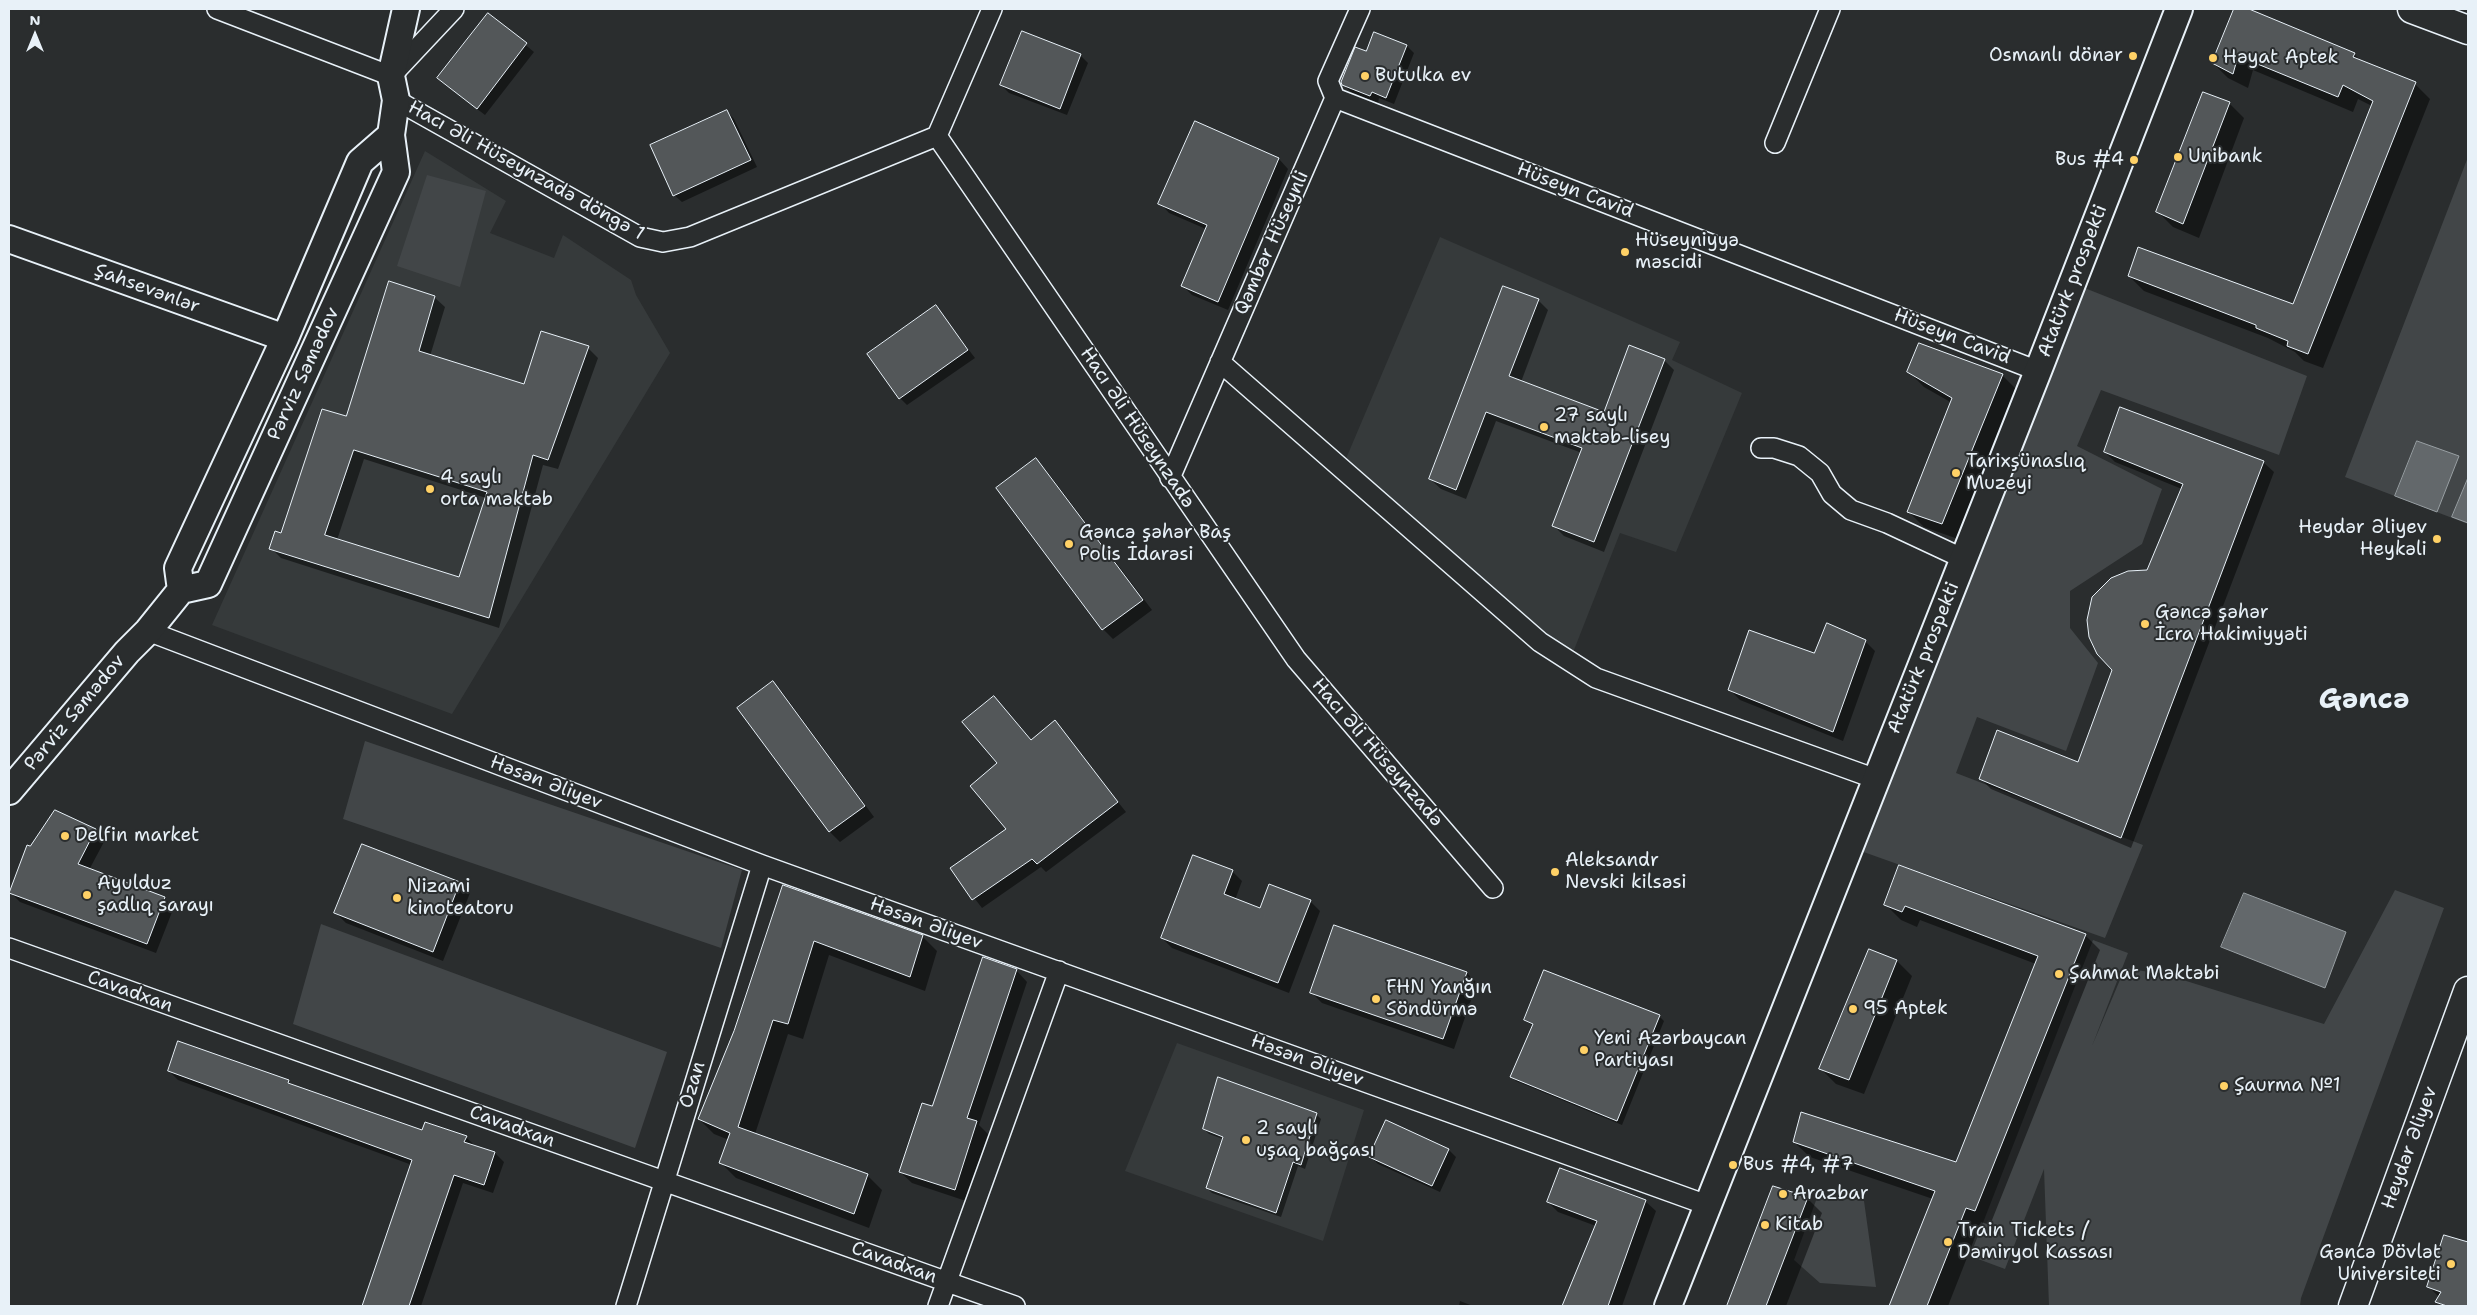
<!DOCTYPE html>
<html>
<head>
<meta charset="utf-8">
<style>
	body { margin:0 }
	#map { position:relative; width:2477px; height:1315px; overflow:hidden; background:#2a2d2e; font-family:"Shantell Sans",sans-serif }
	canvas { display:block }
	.frame { position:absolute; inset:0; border:10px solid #e8f1f8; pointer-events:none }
	.north { position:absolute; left:10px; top:10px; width:50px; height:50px; -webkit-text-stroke:4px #2a2d2e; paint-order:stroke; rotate:0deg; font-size:14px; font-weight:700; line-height:20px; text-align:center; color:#e8f1f8 }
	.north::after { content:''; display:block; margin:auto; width:18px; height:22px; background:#e8f1f8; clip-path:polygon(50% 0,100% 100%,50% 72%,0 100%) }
</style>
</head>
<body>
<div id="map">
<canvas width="2477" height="1315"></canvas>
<div class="frame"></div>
<div class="north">N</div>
</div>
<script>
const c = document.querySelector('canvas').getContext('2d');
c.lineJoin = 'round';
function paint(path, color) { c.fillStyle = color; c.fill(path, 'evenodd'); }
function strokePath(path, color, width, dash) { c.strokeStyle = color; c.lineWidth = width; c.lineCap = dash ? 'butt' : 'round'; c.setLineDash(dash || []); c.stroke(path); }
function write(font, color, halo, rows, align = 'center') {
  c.font = font + ' "Shantell Sans",sans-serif'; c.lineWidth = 4; c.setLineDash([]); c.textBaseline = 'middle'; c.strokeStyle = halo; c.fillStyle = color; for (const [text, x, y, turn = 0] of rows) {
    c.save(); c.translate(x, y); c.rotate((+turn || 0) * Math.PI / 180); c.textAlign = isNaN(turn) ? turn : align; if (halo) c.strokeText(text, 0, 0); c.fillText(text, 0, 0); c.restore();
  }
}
paint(new Path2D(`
	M425 151 506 201 490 233 554 258 563 235 631 280 636 295 670 353 452 714 212 625Z
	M1440 237 1680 342 1672 360 1742 393 1676 552 1620 533 1572 655 1345 461Z
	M1177 1043 1364 1110 1323 1241 1125 1171Z`), '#363a3b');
paint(new Path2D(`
	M2468 157V524L2345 477Z
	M427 175 486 191 460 287 397 266Z
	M2077 285 2307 376 2279 455 2101 390 2077 446 2162 489 2142 544 2070 591V628L2098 663 2066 751 1977 717 1956 773 2143 845 2105 938 1858 850Z
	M365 741 742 870 721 948 343 819Z
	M2395 890 2444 908 2301 1298 2300 1306H2049L2044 1169 2005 1269 1970 1256 2093 940 2128 953 2092 1046 2125 968 2167 975 2324 1024Z
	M321 924 667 1052 635 1148 293 1024Z
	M1818 1195 1864 1201 1876 1287 1820 1283 1794 1260Z`), '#424648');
const water = new Path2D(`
	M2417 441 2459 456 2437 512 2395 496Z
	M2468 478V523L2452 517Z
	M2244 893 2346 932 2325 988 2221 947Z`);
paint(water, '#63686b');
strokePath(water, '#989fa3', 1);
paint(new Path2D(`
	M2235 9H2246L2354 54 2362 62 2415 84 2430 99 2323 368 2304 361 2295 352 2268 338 2144 291 2129 276 2294 306 2372 106 2358 99 2353 112 2253 70 2248 88 2228 78 2213 63Z
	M488 14 534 52 485 115 446 85Z
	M1374 33 1407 46 1414 53 1394 104 1379 98 1378 103 1351 92 1343 84 1366 53Z
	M1080 55 1088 63 1067 115 1009 93 1001 85Z
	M2229 103 2244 118 2199 238 2173 227 2158 212Z
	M727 111 734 119 757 167 682 202 674 195Z
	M1196 122 1279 159 1288 169 1228 310 1192 295 1182 285 1206 229 1169 213 1160 203Z
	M434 297 445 307 430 356 525 385 588 348 598 358 558 469 543 465 499 628 281 558 271 548 282 535 346 418ZM364 459 486 498 459 578 337 540Z
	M1538 300 1548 310 1521 382 1604 414 1664 360 1674 370 1604 552 1564 536 1554 526 1582 453 1496 421 1466 499 1441 489 1430 479Z
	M936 307 975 358 907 405 900 398Z
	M1909 372 2002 375 2017 390 1958 539 1924 527 1909 512 1952 403 1924 387Z
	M2105 452 2263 462 2274 472 2131 848 1991 789 1981 779 2078 764 2148 572 2182 489 2115 462Z
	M1036 460 1046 470 1152 610 1113 639 1103 629Z
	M1865 641 1875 651 1843 741 1740 700 1730 690 1814 655Z
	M773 683 783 693 874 817 840 842 830 832 739 708Z
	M994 697 1032 741 1054 722 1126 812 1046 872 1041 867 982 908 951 868 1008 829 999 764Z
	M95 830 105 840 89 870 164 898 174 907 156 953 20 902 10 892Z
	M363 845 460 883 470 893 443 961 346 923 336 913Z
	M1899 866 2085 935 2100 950 1990 1225 1981 1222 1948 1306H1890L1933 1199 1810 1157 1794 1142 1957 1164 2036 964 1920 920 1917 927 1901 920 1886 905Z
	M1232 871 1242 881 1235 900 1260 910 1310 901 1320 911 1289 993 1172 948 1162 938Z
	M784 886 922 936 937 951 925 991 829 955 803 1039 788 1034 755 1134 867 1175 882 1190 869 1228 736 1178 721 1163 729 1140 714 1134 699 1119 735 1031Z
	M1869 951 1897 961 1912 976 1864 1094 1836 1084 1821 1069Z
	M1016 970 1027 982 979 1125 988 1134 966 1201 912 1183 900 1172 933 1108Z
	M1467 973 1477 983 1454 1049 1322 1003 1312 993Z
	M1659 1016 1664 1021 1622 1125 1516 1081 1512 1077 1533 1026 1525 1020Z
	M169 1071 288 1081 294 1087 423 1132 466 1137 475 1146 495 1153 504 1162 493 1193 463 1183 421 1306H363L412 1165 178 1080Z
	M1316 1114 1321 1119 1305 1169 1298 1166 1281 1217 1212 1193 1207 1188 1223 1139 1209 1134 1204 1129Z
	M1449 1150 1456 1157 1440 1192 1378 1164 1371 1157Z
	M1773 1188 1807 1198 1822 1213 1786 1306H1729Z
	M1645 1201 1656 1211 1622 1306H1563L1596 1226 1558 1212 1548 1202Z
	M2445 1237 2468 1243V1306H2442L2437 1301 2439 1297 2429 1287Z
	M1460 1301 1473 1306H1459Z`), '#0007');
const building = new Path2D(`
	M2234 9H2249L2355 53 2353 57 2416 82 2308 354 2287 346 2288 341 2256 328V325L2128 276 2138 247 2293 304 2373 101 2343 85 2338 97 2238 56 2233 74 2212 63Z
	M488 13 527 43 477 109 437 78Z
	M1022 31 1081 54 1060 109 1000 85Z
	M1374 32 1407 45 1386 98 1372 92 1370 96 1342 85 1341 82 1355 47 1366 51Z
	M2203 92 2230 102 2183 224 2156 212Z
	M727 110 751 160 673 196 650 145Z
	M1195 121 1279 158 1218 302 1181 286 1207 225 1158 204Z
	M389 281 435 296 419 351 524 384 541 331 589 346 548 460 533 455 489 618 269 549 275 531 281 533 322 409 346 416ZM354 450 487 492 459 577 325 535Z
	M1503 286 1539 299 1509 376 1604 412 1629 345 1665 359 1594 542 1552 526 1582 448 1486 412 1456 490 1429 479Z
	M936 305 968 350 899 399 867 354Z
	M1919 343 2003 374 1942 524 1907 512 1952 398 1907 372Z
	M2120 407 2264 461 2121 838 1979 779 1997 730 2078 762 2112 670 2097 654 2089 637 2087 620 2092 597 2111 578 2128 571 2147 570 2183 484 2104 452Z
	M1036 458 1143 600 1102 630 996 488Z
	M1827 623 1866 640 1833 732 1728 690 1749 630 1814 653Z
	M773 681 865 806 829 832 737 708Z
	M994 696 1031 740 1055 720 1118 802 1037 864 1032 859 972 900 950 868 1006 829 970 786 997 763 962 722Z
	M55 810 96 829 78 864 165 897 147 944 9 893 27 845 30 846Z
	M362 844 460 882 433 952 334 913Z
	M1193 855 1233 870 1224 894 1260 908 1269 884 1311 900 1278 983 1161 938Z
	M1899 865 2086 934 1975 1211 1966 1208 1927 1306H1889L1935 1191 1793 1142 1801 1112 1956 1162 2038 956 1905 906 1902 912 1884 905Z
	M783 885 923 935 910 977 814 941 788 1024 773 1020 738 1127 868 1174 854 1214 719 1163 730 1133 698 1119 734 1031Z
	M1334 925 1467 972 1443 1039 1310 993Z
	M1869 949 1897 960 1849 1080 1819 1069Z
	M983 957 1017 969 967 1118 977 1121 955 1190 899 1172 922 1103 932 1106Z
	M1544 970 1660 1015 1617 1121 1510 1077 1533 1024 1524 1020Z
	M178 1041 289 1080 288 1083 422 1130 425 1122 467 1136 464 1142 495 1152 484 1185 454 1175 409 1306H362L412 1160 168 1071Z
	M1218 1077 1317 1113 1301 1165 1293 1162 1276 1213 1206 1188 1223 1137 1203 1129Z
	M1386 1120 1449 1149 1432 1186 1369 1157Z
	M1560 1168 1646 1200 1608 1306H1562L1597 1221 1547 1202Z
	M1773 1186 1808 1197 1766 1306H1727Z
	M2444 1235 2468 1242V1306H2447L2435 1302 2441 1292 2427 1287Z`);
paint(building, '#535759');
strokePath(building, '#e8f1f8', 1);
const street = new Path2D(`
	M217 9 391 76 454 9
	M1335 98 2038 371
	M396 100 640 237 663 242 690 237 937 136
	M937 136 1296 659 1493 888
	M937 136 992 9
	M1775 143 1830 9
	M1220 362 1540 642 1596 678 1876 779
	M1761 448H1774L1799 456 1820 473 1832 494 1851 510 1887 523 1964 559
	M1170 478 1335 98 1328 81 1360 9
	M148 631 762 865 1707 1205
	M9 948 1015 1306
	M626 1306 762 865
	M938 1306 1059 971`);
const secondary = new Path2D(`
	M9 239 285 338
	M181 590 178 568 285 338 360 162 391 135
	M9 791 127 652 148 631 181 590 208 584 396 172 391 135 396 100 391 76 406 9
	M1668 1306 2038 371 2179 9`);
const primary = new Path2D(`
	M2412 9 2468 30
	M2353 1306 2468 991`);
strokePath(street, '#e8f1f8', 22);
strokePath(secondary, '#e8f1f8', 30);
strokePath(primary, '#e8f1f8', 31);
strokePath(street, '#2a2d2e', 19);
strokePath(secondary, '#2a2d2e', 26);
strokePath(primary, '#2a2d2e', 28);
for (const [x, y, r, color] of [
	[2133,56,5,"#ffd166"],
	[2213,58,5,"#ffd166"],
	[1365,76,5,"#ffd166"],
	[2178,157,5,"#ffd166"],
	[2134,160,5,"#ffd166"],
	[1625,252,5,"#ffd166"],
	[1544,427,5,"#ffd166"],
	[1956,473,5,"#ffd166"],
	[430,489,5,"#ffd166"],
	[2437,539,5,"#ffd166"],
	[1069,544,5,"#ffd166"],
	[2145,624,5,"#ffd166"],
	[65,836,5,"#ffd166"],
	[1555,872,5,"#ffd166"],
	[87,895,5,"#ffd166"],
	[397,898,5,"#ffd166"],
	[2059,974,5,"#ffd166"],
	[1376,999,5,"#ffd166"],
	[1853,1009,5,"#ffd166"],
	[1584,1050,5,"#ffd166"],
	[2224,1086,5,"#ffd166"],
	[1246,1140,5,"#ffd166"],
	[1733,1165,5,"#ffd166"],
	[1783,1194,5,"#ffd166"],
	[1765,1225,5,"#ffd166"],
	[1948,1242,5,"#ffd166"],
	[2451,1264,5,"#ffd166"]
]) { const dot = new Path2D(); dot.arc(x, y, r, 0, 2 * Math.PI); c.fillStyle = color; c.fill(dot); strokePath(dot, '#2a2d2e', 2); }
write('19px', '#e8f1f8', '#2a2d2e', [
	["Osmanlı dönər",2123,56,"right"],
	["Həyat Aptek",2223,58],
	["Butulka ev",1375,76],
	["Unibank",2188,157],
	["Bus #4",2124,160,"right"],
	["Hüseyniyyə",1635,241],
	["məscidi",1635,263],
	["27 saylı",1554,416],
	["məktəb-lisey",1554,438],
	["Tarixşünaslıq",1966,462],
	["Muzeyi",1966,484],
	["4 saylı",440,478],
	["orta məktəb",440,500],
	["Heydər Əliyev",2427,528,"right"],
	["Heykəli",2427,550,"right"],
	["Gəncə şəhər Baş",1079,533],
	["Polis İdarəsi",1079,555],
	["Gəncə şəhər",2155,613],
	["İcra Hakimiyyəti",2155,635],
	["Delfin market",75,836],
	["Aleksandr",1565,861],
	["Nevski kilsəsi",1565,883],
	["Ayulduz",97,884],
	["şadlıq sarayı",97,906],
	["Nizami",407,887],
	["kinoteatoru",407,909],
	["Şahmat Məktəbi",2069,974],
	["FHN Yanğın",1386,988],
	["Söndürmə",1386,1010],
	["95 Aptek",1863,1009],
	["Yeni Azərbaycan",1594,1039],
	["Partiyası",1594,1061],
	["Şaurma №1",2234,1086],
	["2 saylı",1256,1129],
	["uşaq bağçası",1256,1151],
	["Bus #4, #7",1743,1165],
	["Arazbar",1793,1194],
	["Кitab",1775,1225],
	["Train Tickets /",1958,1231],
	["Dəmiryol Kassası",1958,1253],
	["Gəncə Dövlət",2441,1253,"right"],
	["Universiteti",2441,1275,"right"]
], 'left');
write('19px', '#e8f1f8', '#2a2d2e', [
	["Hacı Əli Hüseynzadə döngə 1",526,171,29],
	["Hüseyn Cavid",1575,191,21],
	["Qəmbər Hüseynli",1272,243,-66],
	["Atatürk prospekti",2073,281,-69],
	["Şahsevənlər",147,289,20],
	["Hüseyn Cavid",1952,337,21],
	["Pərviz Səmədov",304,374,-65],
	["Hacı Əli Hüseynzadə",1137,428,56],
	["Atatürk prospekti",1924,658,-68],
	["Pərviz Səmədov",75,713,-50],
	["Hacı Əli Hüseynzadə",1377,753,49],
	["Həsən Əliyev",546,783,21],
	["Həsən Əliyev",926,924,20],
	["Cavadxan",130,992,20],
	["Həsən Əliyev",1307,1061,20],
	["Ozan",693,1085,-73],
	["Cavadxan",512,1127,20],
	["Heydər Əliyev",2410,1148,-70],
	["Cavadxan",894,1263,20]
]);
write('bold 29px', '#e8f1f8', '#2a2d2e', [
	["Gəncə",2364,700]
]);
</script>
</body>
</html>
